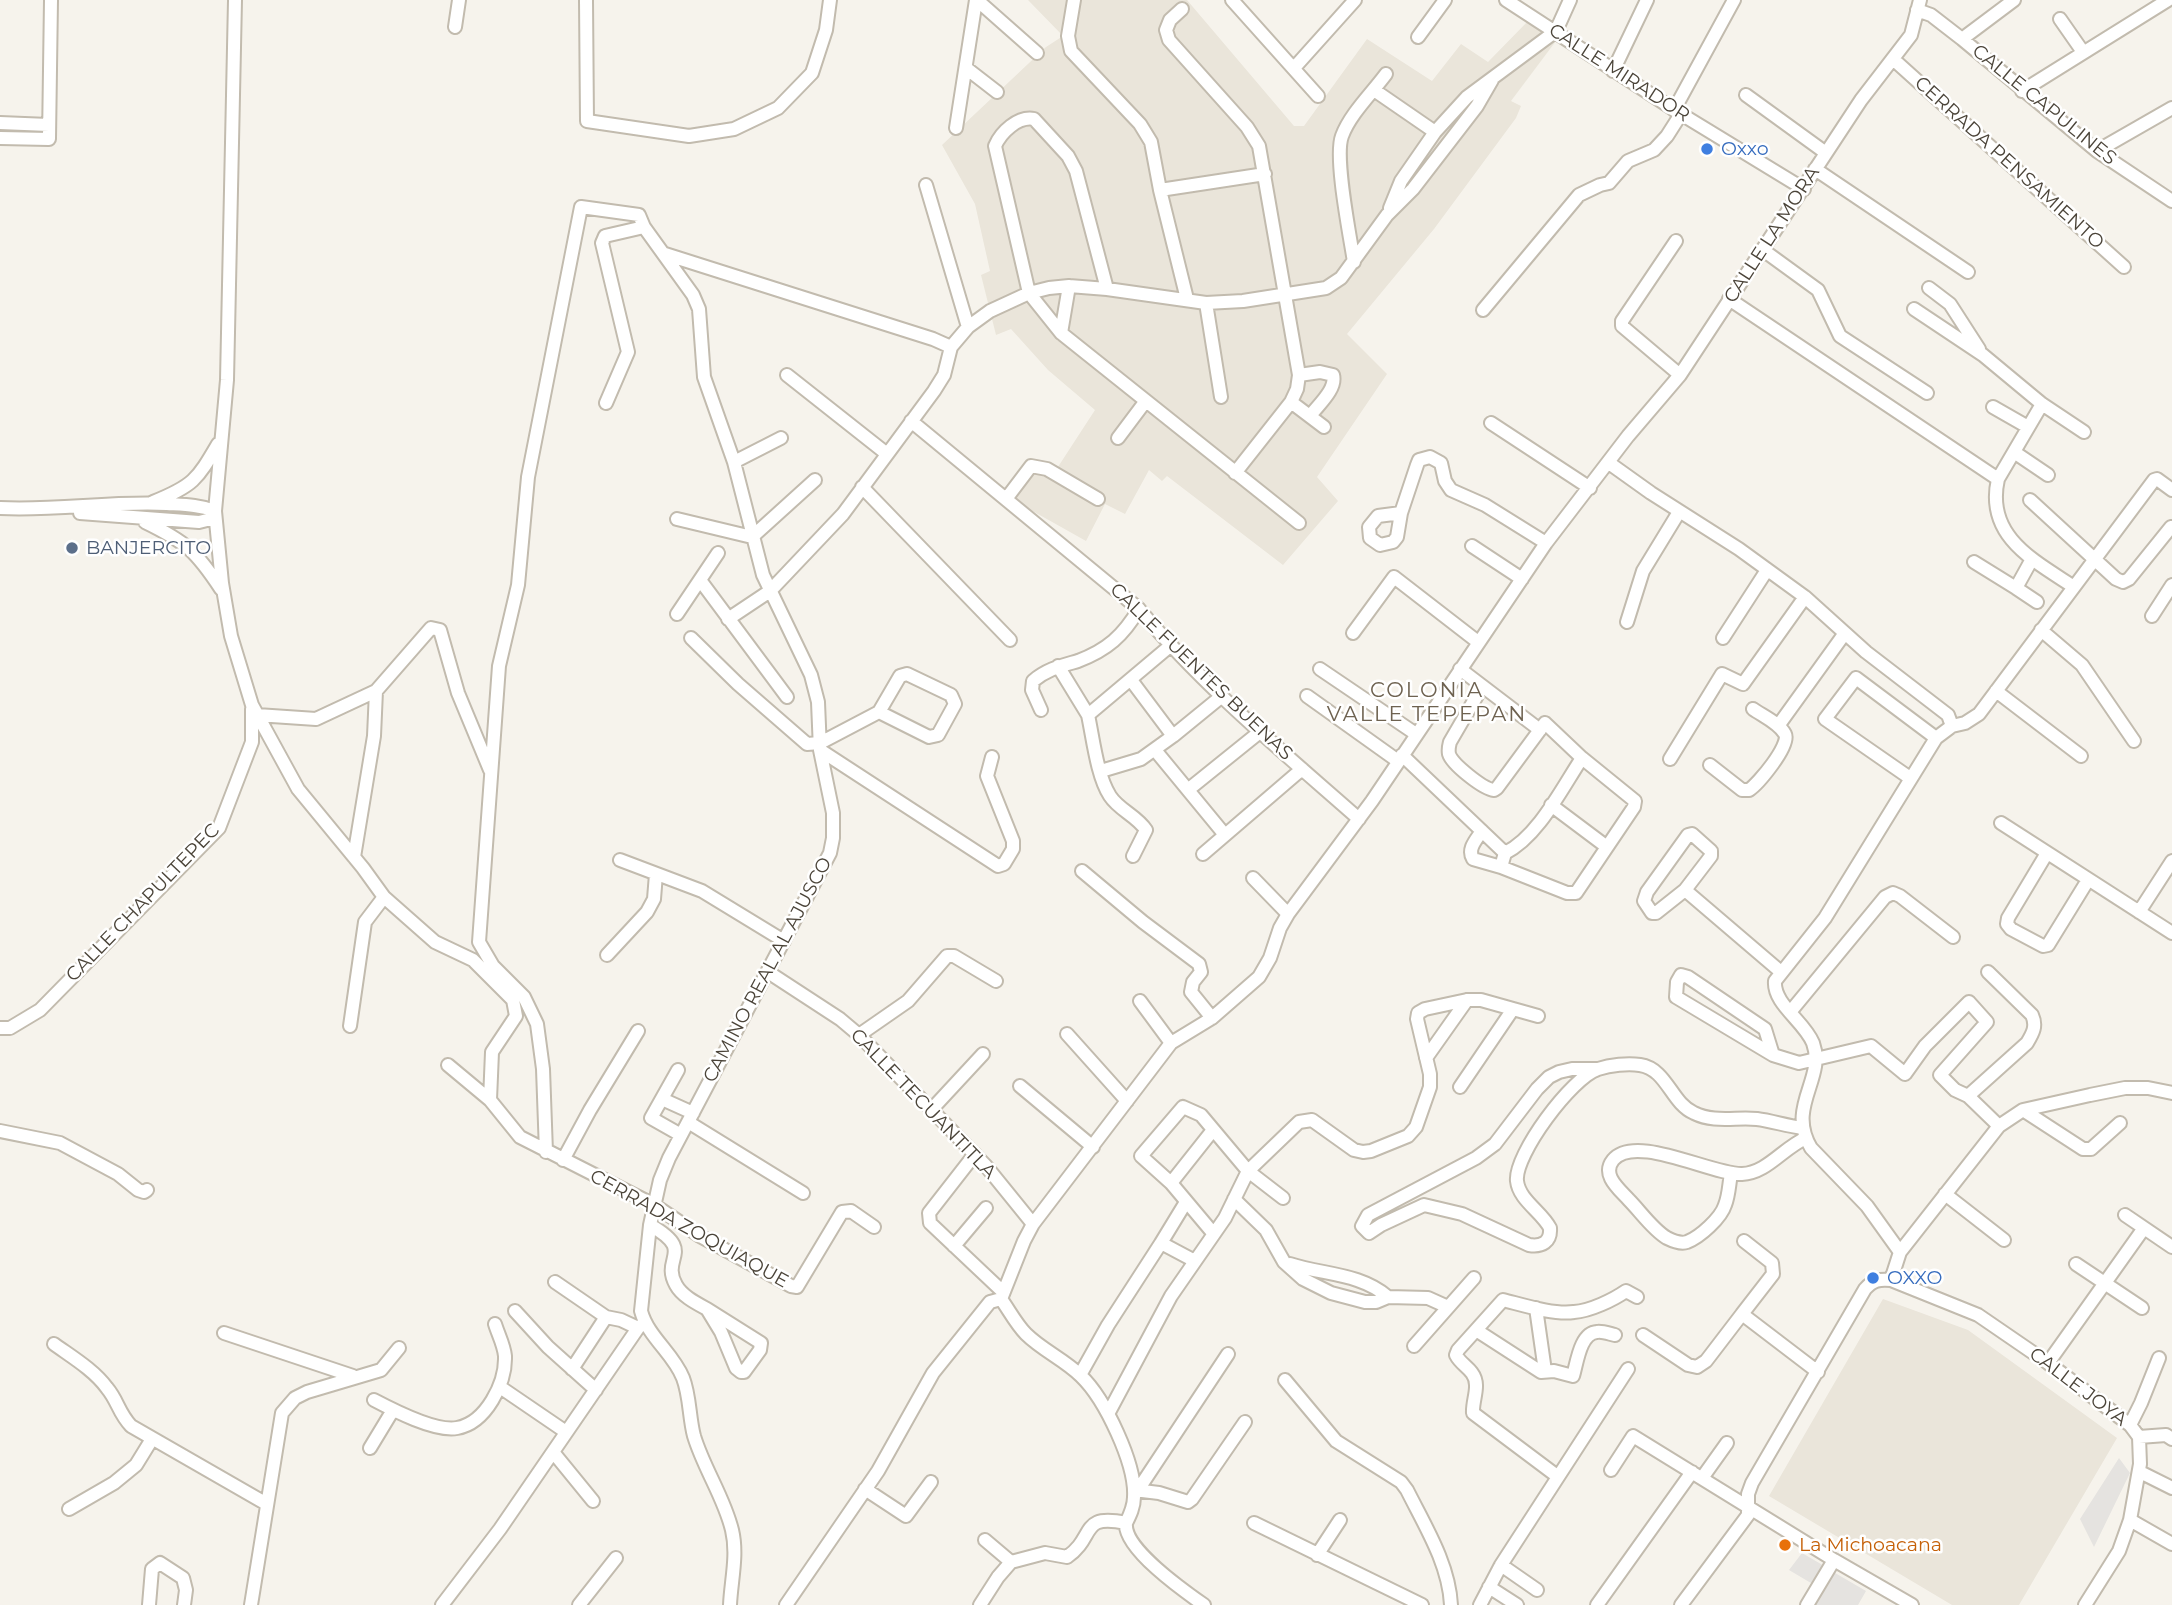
<!DOCTYPE html>
<html>
<head>
<meta charset="utf-8">
<style>
	body { margin:0 }
	canvas { display:block; background:#f6f3ec }
</style>
</head>
<body>
<canvas width="2172" height="1605"></canvas>
<script>
const c = document.querySelector('canvas').getContext('2d');
c.lineJoin = 'round';
function paint(path, color) { c.fillStyle = color; c.fill(path, 'evenodd'); }
function strokePath(path, color, width, dash) { c.strokeStyle = color; c.lineWidth = width; c.lineCap = dash ? 'butt' : 'round'; c.setLineDash(dash || []); c.stroke(path); }
function write(font, color, halo, rows, align = 'center') {
  c.font = font + ' Montserrat,sans-serif'; c.lineWidth = 5; c.setLineDash([]); c.textBaseline = 'middle'; c.strokeStyle = halo; c.fillStyle = color; for (const [text, x, y, turn = 0] of rows) {
    c.save(); c.translate(x, y); c.rotate((+turn || 0) * Math.PI / 180); c.textAlign = isNaN(turn) ? turn : align; if (halo) c.strokeText(text, 0, 0); c.fillText(text, 0, 0); c.restore();
  }
}
paint(new Path2D(`
	M1028 0H1187L1294 126H1304L1367 39 1432 81 1461 44 1488 62 1528 21 1559 37 1511 101 1521 106 1516 118 1434 229 1347 334 1387 374 1317 477 1338 501 1283 565 1167 476 1162 481 1149 470 1125 514 1105 504 1086 541 1013 500 1031 471 1054 473 1095 410 1048 370 1011 329 996 335 981 275 990 271 975 204 942 145 1046 47 1063 36Z
	M1883 1299 1968 1330 2117 1438 2019 1605H1952L1769 1496Z`), '#eae5da');
paint(new Path2D(`
	M2119 1458 2130 1473 2094 1547 2080 1519Z
	M1802 1553 1826 1567 1816 1586 1789 1570Z
	M1830 1570 1866 1591 1858 1605H1811Z`), '#e5e3e0');
const minor = new Path2D(`
	M235 0 227 380 215 511 222 583 231 636 252 705 298 789 363 868 384 897 435 942 473 960 513 1000 516 1016 492 1052 490 1100 520 1137 654 1205 700 1236 791 1286 797 1287 842 1212 851 1211 874 1227
	M586 0 587 121 689 136 734 129 778 108 812 73 826 30 830 0
	M977 0 1037 53
	M1074 0 1068 36 1071 51 1140 124 1151 142 1160 190 1187 299
	M1232 0 1318 96
	M1506 0 1681 114 1804 189
	M1182 9 1170 20 1166 30 1169 40 1247 127 1259 146 1299 375 1297 389 1291 402 1235 473
	M1917 10 1931 15 1962 39 2097 151 2172 201
	M2060 19 2083 52
	M455 27 459 0
	M1418 37 1445 0
	M1962 39 2014 0
	M1893 59 2124 267
	M966 68 997 92
	M1294 68 1355 0
	M1613 71 1647 0
	M1374 90 1435 132
	M2022 91 2168 0
	M1746 95 1826 153
	M1674 110 1734 0
	M0 123 49 125
	M956 128 976 0
	M0 138 49 139 51 0
	M2097 151 2172 108
	M1815 169 1968 272
	M926 185 968 327
	M1160 190 1265 174
	M1390 208 1401 181 1435 132 1467 97 1556 31 1570 0
	M1676 241 1622 321V326L1680 375
	M1763 250 1818 290 1840 336 1927 393
	M665 254 933 339 951 347
	M1354 262C1350 236 1334 157 1342 136 1350 114 1372 93 1386 74
	M1929 288 1950 304 1979 349
	M1107 289 1076 171 1068 156 1034 119C1018 116 1001 132 995 146L1029 293 1061 333 1299 523
	M1729 299 1998 479C1985 536 2033 560 2074 587
	M1206 303 1221 397
	M1914 309 1983 355 2042 404 2084 432
	M1483 310 1579 195 1600 185 1609 183 1628 161 1654 150 1667 136 1681 114
	M1061 333 1069 286
	M787 375 887 454
	M1299 375 1320 372 1333 375C1337 389 1318 405 1310 416
	M1291 402 1324 427
	M606 403 628 352 602 243 605 236 644 227
	M1993 407 2028 427
	M911 421 1139 609C1204 687 1283 752 1359 819
	M1491 423 1590 488
	M1118 438 1145 402
	M2014 452 2048 475
	M734 462 781 438
	M1609 463 1651 493 1739 549 1805 597 1866 652 1948 715 1952 726 1936 738 1825 918 1775 981C1773 1004 1804 1021 1813 1043 1826 1079 1786 1106 1811 1148L1867 1206 1900 1252 1891 1280
	M1998 479 2042 404
	M862 487 1010 640
	M1006 499 1031 466 1047 469 1098 499
	M2030 500 2116 579 2123 582 2129 579 2171 527
	M153 502C193 486 197 480 218 444
	M0 508C56 511 111 501 167 504 184 505 199 505 215 511
	M80 513 199 522 215 518
	M1401 513 1378 516 1369 527 1370 538 1380 545 1393 542 1397 537 1401 513 1417 465 1419 460 1430 457 1441 463 1445 481 1451 490 1485 505 1546 543
	M677 519 752 537 815 480
	M145 522C186 542 196 551 221 589
	M1472 546 1522 579
	M1974 562 2016 588 2032 559
	M700 580 787 697
	M2016 588 2037 602
	M677 614 718 553
	M2152 616 2172 585
	M728 619 770 591 843 514 934 391 944 375 951 347 968 327 990 311 1029 293 1049 288 1069 286 1107 289 1206 303 1243 301 1326 288 1341 278 1387 215 1413 189 1477 106 1492 80
	M1627 622 1643 571 1679 512
	M2041 630 2082 665 2134 741
	M1353 633 1394 577 1478 642
	M691 638 738 684 807 744 820 743 879 712
	M1723 638 1767 570
	M1058 666 1088 715
	M1320 669 1416 734
	M1460 669 1540 730
	M907 674 951 695 955 704 938 735 929 737 879 712 900 676Z
	M1131 680 1173 736
	M1482 687 1450 742C1449 746 1448 749 1449 754 1452 764 1483 789 1494 790L1497 788 1545 723 1582 758 1635 801 1634 807 1576 893H1567L1501 867 1505 853C1538 837 1562 788 1582 758
	M1996 691 2081 756
	M1307 696 1398 761
	M1041 710 1032 690 1033 681C1047 669 1061 666 1078 661 1107 650 1123 636 1139 609
	M257 715 316 719 376 691 431 628 440 630 458 693 490 770
	M1778 726 1845 633
	M1952 726 1965 723 1979 714 2154 480 2157 479 2172 490
	M820 750 998 866 1004 864 1013 849V841L987 776 992 757
	M1155 750 1225 835
	M1402 755 1505 853
	M1670 759 1722 674 1743 684 1805 597
	M1710 765 1742 790H1749C1758 784 1791 745 1785 734 1779 723 1763 716 1753 709
	M1101 771 1141 759 1173 736 1222 696
	M1910 778 1825 719 1856 678 1936 738
	M1189 789 1261 731
	M1551 805 1607 847
	M2001 823 2172 933
	M1482 831C1476 840 1467 849 1473 859L1501 867
	M2047 853 2008 918 2007 924 2011 929 2043 946 2048 945 2088 880
	M1203 854 1302 769
	M1133 856 1146 830C1137 816 1119 810 1110 796 1097 776 1093 738 1088 715L1170 646
	M354 857 374 736 376 691
	M620 860 702 891 784 941
	M1082 871 1143 922 1199 964 1201 972 1193 982 1191 992 1212 1018
	M1253 878 1288 914
	M1685 890 1656 913H1652L1644 901 1647 892 1688 835 1692 834 1711 851V856L1685 890 1781 972
	M2139 912 2172 861
	M607 955 647 912 654 899 656 874
	M768 972 840 1019 859 1035 986 1166 1033 1224
	M1140 1001 1171 1043
	M1791 1011 1885 897 1893 893 1900 896 1953 937
	M350 1026 365 922 384 897
	M0 1028H10L40 1010 219 828 252 742V709
	M1067 1034 1127 1101
	M859 1035 908 1001 947 956H954L996 981
	M1773 1055 1765 1029 1688 977 1681 975 1677 982 1676 997 1773 1055 1799 1063 1871 1046 1905 1074 1925 1046 1969 1002 1987 1022 1940 1075 1955 1090 1968 1096 1999 1126
	M1426 1058 1467 1000
	M448 1065 490 1100
	M1596 1069H1572L1559 1072 1549 1077 1537 1089 1495 1144 1476 1158 1368 1215 1362 1226 1369 1233 1381 1225 1424 1205 1462 1214 1529 1245C1542 1247 1551 1242 1550 1228 1542 1212 1519 1200 1517 1181 1514 1155 1572 1077 1598 1069 1610 1065 1628 1063 1640 1065 1667 1069 1671 1103 1694 1113 1714 1123 1735 1117 1757 1119 1772 1121 1787 1126 1803 1128
	M678 1070 651 1118 681 1135
	M1020 1086 1093 1147
	M1460 1087 1513 1009
	M1968 1096 2027 1043C2033 1033 2037 1026 2032 1015L1988 972
	M662 1099 693 1113
	M932 1109 983 1054
	M2023 1110 2083 1149H2091L2120 1123
	M688 1122 803 1193
	M0 1131 60 1143 118 1174 138 1190 144 1192 147 1190
	M546 1152 543 1069 537 1024 524 997 493 966 479 942 499 666 518 585 528 477 581 207 639 215 644 227 693 295 699 309 704 377 734 462 763 575 811 675 818 702 820 750 833 813V838L830 853 669 1158 660 1180 650 1225 641 1311C648 1337 673 1353 683 1378 690 1396 689 1417 694 1436 704 1469 724 1497 732 1530 738 1555 731 1581 730 1605
	M975 1154 929 1213 930 1223 1002 1291
	M563 1160 590 1110 638 1031
	M1731 1174C1729 1184 1729 1195 1725 1205 1721 1218 1700 1237 1687 1242 1681 1244 1673 1241 1667 1238 1653 1230 1640 1211 1629 1200 1619 1189 1601 1175 1613 1160 1635 1133 1712 1175 1742 1174 1767 1173 1783 1148 1806 1138
	M1171 1183 1213 1130
	M1945 1194 2004 1240
	M1234 1199 1266 1230 1284 1262 1303 1279 1331 1293 1365 1302H1376L1388 1297 1428 1298 1448 1307
	M2125 1215 2172 1247
	M650 1225C697 1252 660 1257 676 1285 682 1296 696 1303 707 1309
	M1213 1233 1171 1183 1141 1156 1183 1107 1201 1115 1248 1171 1283 1198
	M1744 1241 1772 1263 1773 1274 1742 1314 1818 1372
	M1161 1243 1186 1202
	M954 1246 986 1208
	M1900 1252 1999 1126 2023 1110 2090 1095 2125 1088H2148L2172 1093
	M1290 1264C1324 1275 1360 1273 1388 1297
	M2076 1264 2142 1308
	M555 1282 606 1317 572 1369
	M1001 1299 1024 1241 1033 1224 1171 1043 1212 1018 1259 977 1270 958 1280 928 1288 914 1372 801 1546 543 1628 436 1680 375 1861 100 1911 35 1920 0
	M1001 1299C1009 1310 1016 1324 1026 1334 1042 1350 1065 1360 1081 1376 1105 1399 1136 1464 1134 1497 1134 1507 1130 1515 1126 1523
	M1536 1308 1545 1371
	M707 1309 761 1343 760 1350 744 1372H741L736 1368 721 1332Z
	M515 1311 548 1347 596 1390
	M606 1317 621 1320 638 1328
	M1476 1330 1541 1372 1554 1371 1573 1376C1577 1363 1580 1333 1597 1332 1602 1331 1610 1334 1615 1335
	M224 1333 353 1376
	M1643 1335 1688 1365 1697 1367 1706 1361 1742 1314
	M54 1344C72 1357 94 1370 107 1388 118 1401 118 1412 131 1426L265 1503
	M1414 1346 1474 1278
	M2048 1363 2144 1228
	M1080 1375 1108 1325 1161 1243 1193 1260
	M1285 1380 1336 1441 1401 1482 1407 1490C1425 1526 1449 1564 1451 1605
	M500 1387 566 1432
	M374 1400C393 1410 435 1432 457 1428 486 1423 506 1383 505 1356 504 1345 498 1334 495 1324
	M1108 1414 1171 1296 1225 1218 1248 1171 1299 1122 1312 1120 1354 1150 1363 1152 1371 1151 1408 1136 1416 1127 1430 1087V1074L1417 1019 1418 1013 1425 1009 1467 1000H1481L1538 1016
	M2130 1425 2141 1403 2159 1358
	M2139 1437 2166 1435 2172 1439
	M370 1448 393 1410
	M553 1452 593 1501
	M1611 1470 1633 1436 1834 1560 1912 1605
	M2140 1472 2172 1488
	M1557 1476 1473 1413C1472 1400 1481 1385 1472 1373 1467 1366 1460 1363 1456 1355L1458 1350 1503 1300C1523 1305 1554 1315 1574 1312 1590 1311 1613 1300 1626 1291L1637 1297
	M1702 1478 1727 1443
	M865 1489 906 1516 931 1482
	M1134 1490 1159 1493 1188 1502 1192 1499 1245 1422
	M1138 1490 1228 1354
	M69 1509 114 1483 136 1465 152 1439
	M2130 1520 2172 1544
	M1126 1523C1123 1548 1184 1591 1204 1605
	M1254 1523 1422 1605
	M985 1540 1011 1562
	M1317 1555 1340 1520
	M1501 1565 1537 1590
	M1489 1587 1517 1605
	M149 1605 152 1569 160 1563 183 1578 186 1590 184 1605
	M251 1605 282 1413 295 1398 307 1392 381 1370 399 1348
	M442 1605 500 1529 638 1328 644 1323
	M579 1605 616 1558
	M786 1605 878 1471 933 1373 990 1302 1001 1299
	M980 1605 998 1577 1011 1562 1045 1553 1067 1557C1096 1537 1079 1513 1126 1523
	M1480 1605 1501 1565 1628 1369
	M1597 1605 1692 1472
	M1681 1605 1748 1515V1494L1752 1483 1865 1289C1873 1280 1879 1279 1891 1280L1978 1315 2048 1363 2130 1425 2139 1437 2140 1464 2130 1520 2119 1551 2085 1605
	M1807 1605 1834 1560`);
strokePath(minor, '#c2bbae', 16);
strokePath(minor, '#fff', 12);
for (const [x, y, r, color] of [
	[1707,149,7,"#3f7fe0"],
	[72,548,7,"#5c6f8a"],
	[1873,1278,7,"#3f7fe0"],
	[1785,1545,7,"#e8710a"]
]) { const dot = new Path2D(); dot.arc(x, y, r, 0, 2 * Math.PI); c.fillStyle = color; c.fill(dot); strokePath(dot, '#fff', 2.5); }
write('19px', '#4b4439', '#fff', [
	["CALLE MIRADOR",1619,73,33],
	["CALLE CAPULINES",2044,105,39],
	["CERRADA PENSAMIENTO",2009,163,42],
	["CALLE LA MORA",1772,235,-57],
	["CALLE FUENTES BUENAS",1201,672,44],
	["CALLE CHAPULTEPEC",143,903,-46],
	["CAMINO REAL AL AJUSCO",768,970,-62],
	["CALLE TECUANTITLA",923,1104,46],
	["CERRADA ZOQUIAQUE",689,1229,29],
	["CALLE JOYA",2078,1387,37]
]);
write('19px', '#366cbe', '#fff', [
	["Oxxo",1721,149],
	["OXXO",1887,1278]
], 'left');
write('19px', '#4e5e75', '#fff', [
	["BANJERCITO",86,548]
], 'left');
write('19px', '#c56008', '#fff', [
	["La Michoacana",1799,1545]
], 'left');
c.letterSpacing = '2px';
write('21px', '#6e6250', '#fff', [
	["COLONIA",1427,691],
	["VALLE TEPEPAN",1427,715]
]);
c.letterSpacing = '0px';
</script>
</body>
</html>
